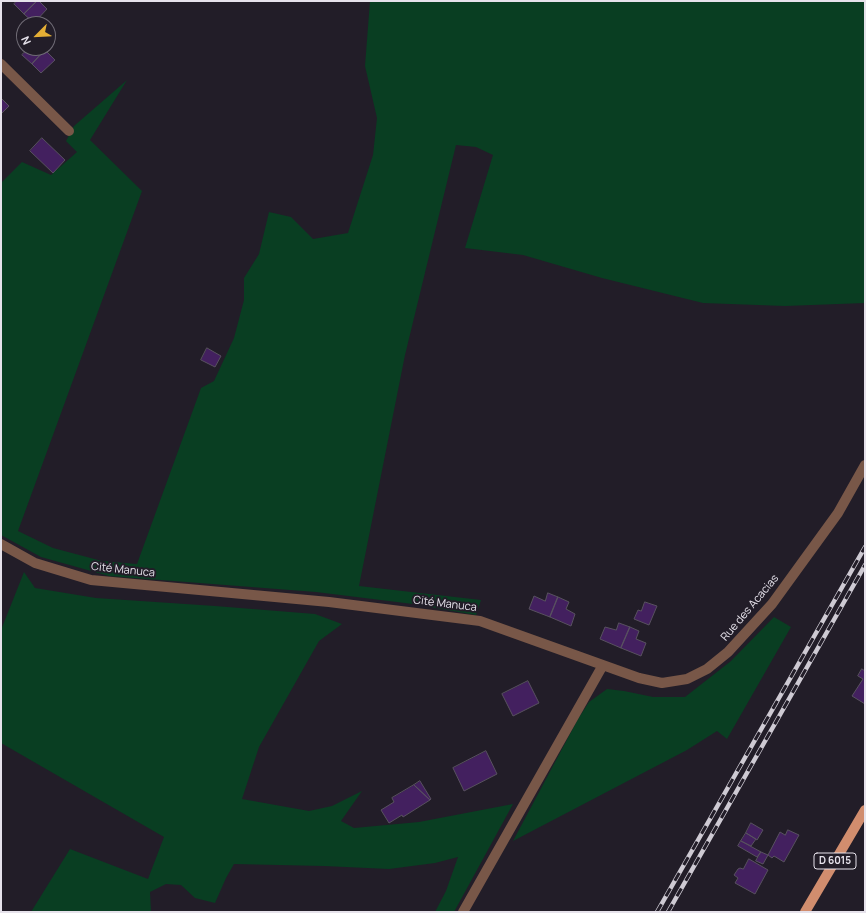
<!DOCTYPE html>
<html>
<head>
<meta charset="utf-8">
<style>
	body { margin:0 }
	#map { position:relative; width:866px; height:913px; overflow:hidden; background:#221d28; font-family:Manrope,sans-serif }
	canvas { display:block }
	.frame { position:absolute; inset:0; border:2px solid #e6e2eb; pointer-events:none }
	.north { position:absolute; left:16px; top:16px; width:40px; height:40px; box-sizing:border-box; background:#221d28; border:1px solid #706c76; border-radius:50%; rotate:246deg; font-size:11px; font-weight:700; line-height:16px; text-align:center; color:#e6e2eb }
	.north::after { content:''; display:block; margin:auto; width:14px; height:18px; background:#e4ae35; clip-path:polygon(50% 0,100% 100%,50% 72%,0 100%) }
</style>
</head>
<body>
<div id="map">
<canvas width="866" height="913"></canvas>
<div class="frame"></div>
<div class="north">N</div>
</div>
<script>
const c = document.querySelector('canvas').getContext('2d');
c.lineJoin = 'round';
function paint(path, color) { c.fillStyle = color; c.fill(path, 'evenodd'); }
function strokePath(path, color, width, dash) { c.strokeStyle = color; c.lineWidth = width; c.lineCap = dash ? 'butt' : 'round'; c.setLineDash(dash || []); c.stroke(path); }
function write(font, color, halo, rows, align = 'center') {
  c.font = font + ' Manrope,sans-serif'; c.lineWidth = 4; c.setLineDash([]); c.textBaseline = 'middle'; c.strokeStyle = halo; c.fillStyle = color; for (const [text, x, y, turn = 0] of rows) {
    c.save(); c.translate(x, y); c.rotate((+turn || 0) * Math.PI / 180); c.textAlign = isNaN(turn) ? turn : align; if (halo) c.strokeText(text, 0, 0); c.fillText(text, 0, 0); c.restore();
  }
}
paint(new Path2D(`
	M370 1H865V303L785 306 703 303 602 278 523 255 465 248 493 155 476 147 456 145 405 355 359 586 481 600 476 615 413 604 316 592 109 576 41 557 1 535V183L22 162 51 175 77 152 66 141 74 126 127 80 90 140 142 191 18 531 53 548 102 561 137 564 201 388 214 381 234 338 244 300V278L259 254 269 212 291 217 313 239 348 233 373 155 377 118 365 66Z
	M24 572 35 588 96 598 215 606 315 614 342 624 319 641 259 747 242 799 309 811 332 806 362 791 341 821 354 828 419 822 513 804 454 912H435L446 891 458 857 435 863 389 869 324 866 234 864 226 878 215 903 195 898 181 885 166 884 150 892 151 912H31L70 849 148 879 164 837 1 743V630Z
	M774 617 791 627 727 739 717 731 687 750 513 841 578 719 589 702 607 689 624 691 653 697H685L731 661Z`), '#093e22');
const building = new Path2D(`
	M17 1H37L24 14 14 4Z
	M37 1H39L47 9 34 23 24 14Z
	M29 48H43L45 50 32 64 22 55Z
	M45 50 55 60 41 73 32 64Z
	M1 98 9 106 1 114Z
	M42 138 65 160 53 173 30 151Z
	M207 348 221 356 215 367 201 360Z
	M548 593 558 597 550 617 529 609 534 596 545 601Z
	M558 597 569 602 566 609 575 614 571 626 550 617Z
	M645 602 657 606 649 625 634 619 638 610 641 611Z
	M619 623 630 627 621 648 600 639 605 627 616 630Z
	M630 627 639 631 636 639 646 643 641 656 621 648Z
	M862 669 865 671V704L852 696 863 679 858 676Z
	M528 681 539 703 513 716 502 694Z
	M486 751 497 774 464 791 453 768Z
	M420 781 431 799 430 800 414 785Z
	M414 785 430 800 403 817 402 815 389 823 381 810 394 802 392 798Z
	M751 823 763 830 757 840 746 833Z
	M788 830 799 835 784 862 774 856 772 858 768 855 780 832 785 835Z
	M746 833 756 839 751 846 741 841Z
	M741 841 761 852 757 857 738 846Z
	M761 852 768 855 763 864 756 861Z
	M749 859 768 870 755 894 735 883 738 878 734 875 738 869 740 868 743 869Z`);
paint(building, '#43205f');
strokePath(building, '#58515f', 1);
strokePath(new Path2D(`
	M1 64 69 131
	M1 544 35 563 91 580 329 602 480 621 639 678 662 683 687 679 707 669 728 652 772 604 838 513 865 465
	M463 912 603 665`), '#785748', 10);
strokePath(new Path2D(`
	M805 912 865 810`), '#d18d6e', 10);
const rail = new Path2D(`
	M657 912 865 547
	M668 912 865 565`);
strokePath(rail, '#cecad3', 4.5);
strokePath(rail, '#221d28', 3, [9]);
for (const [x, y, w] of [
	[835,861,42]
]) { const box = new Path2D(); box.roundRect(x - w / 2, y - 8, w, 16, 3); c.fillStyle = '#221d28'; c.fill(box); strokePath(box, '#e6e2eb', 1); }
write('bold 10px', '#e6e2eb', null, [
	["D 6015",835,861]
]);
write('11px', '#e6e2eb', '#221d28', [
	["Cité Manuca",123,570,6],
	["Cité Manuca",445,604,7],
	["Rue des Acacias",750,608,-50]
]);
</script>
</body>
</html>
